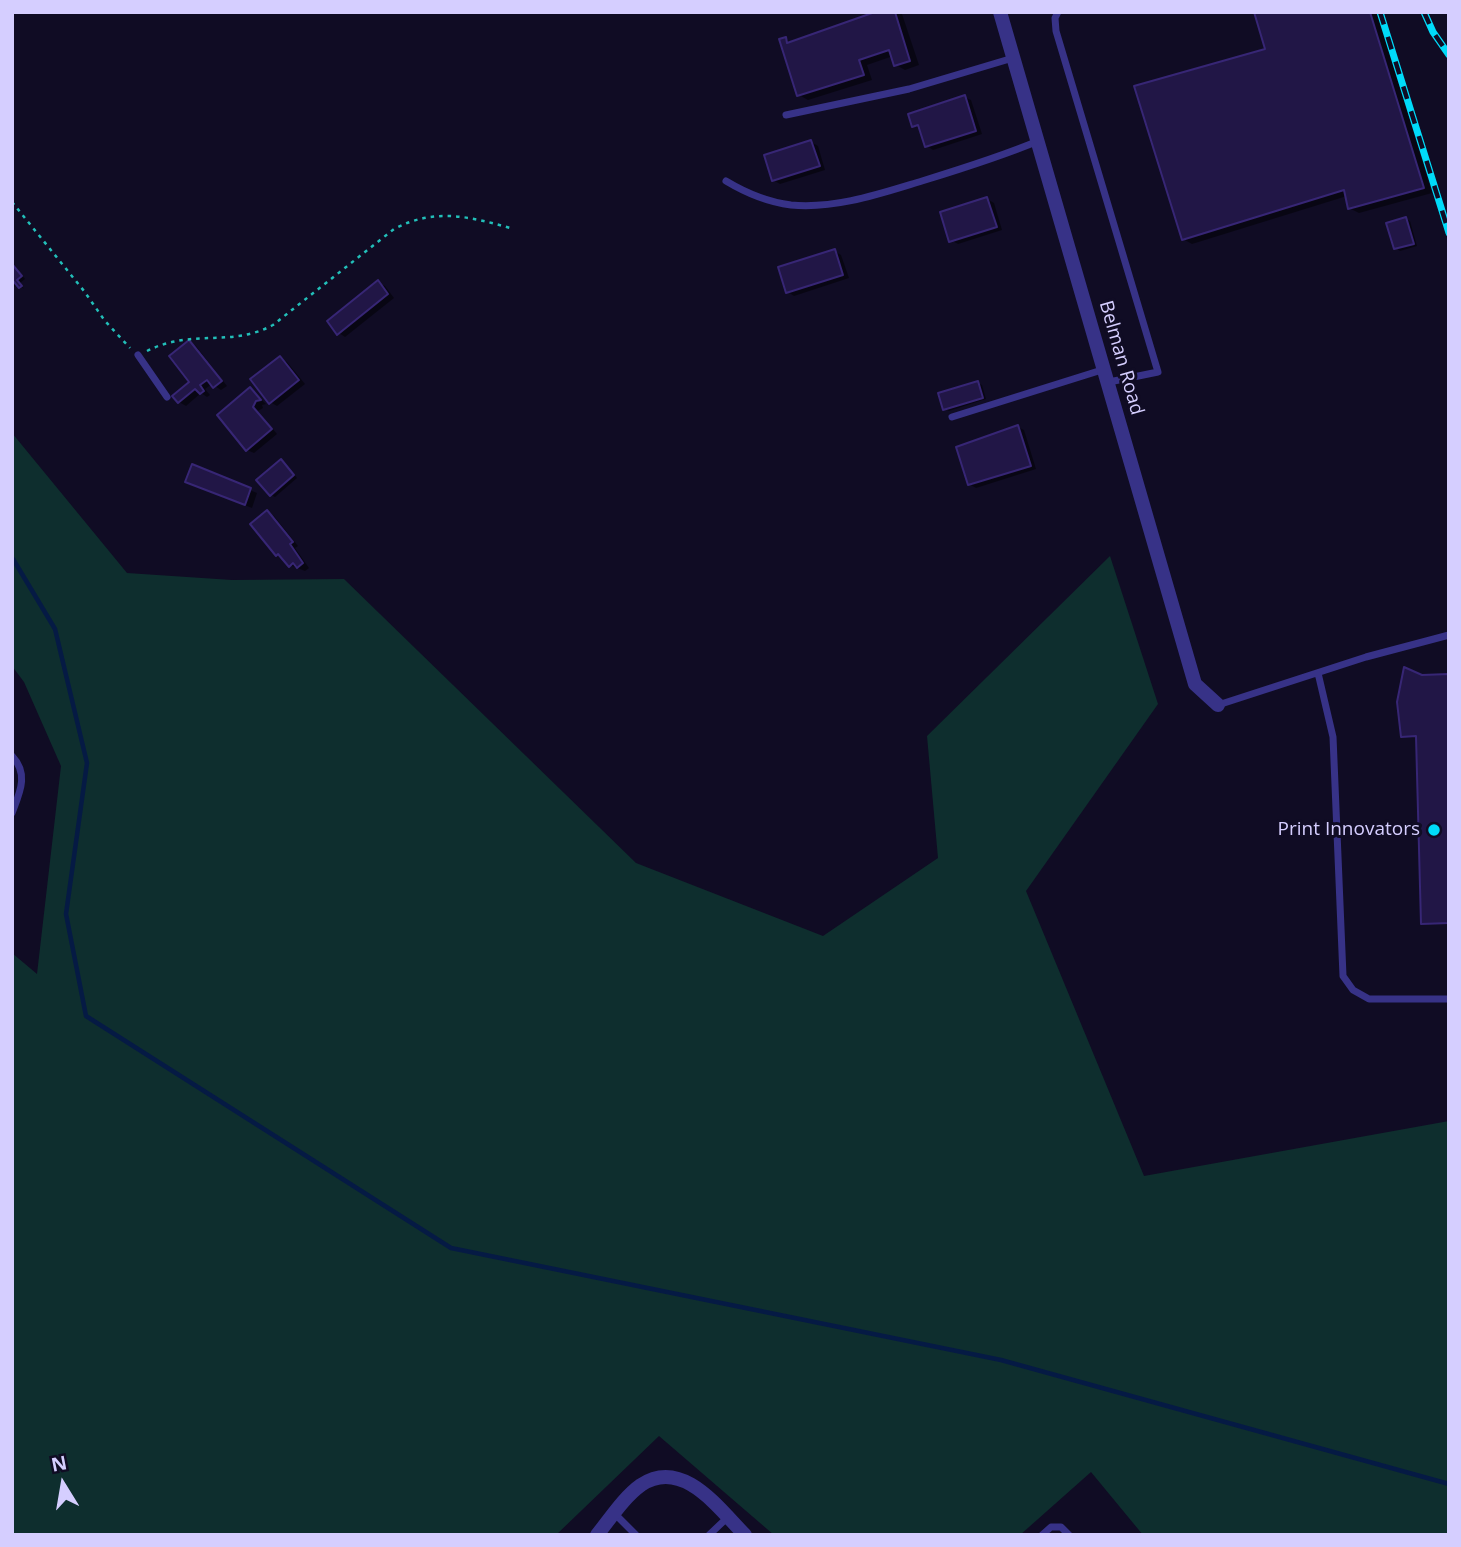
<!DOCTYPE html>
<html>
<head>
<meta charset="utf-8">
<style>
	body { margin:0 }
	#map { position:relative; width:1461px; height:1547px; overflow:hidden; background:#100c24; font-family:"Open Sans",sans-serif }
	canvas { display:block }
	.frame { position:absolute; inset:0; border:14px solid #d5ceff; pointer-events:none }
	.north { position:absolute; left:28px; top:1449px; width:70px; height:70px; -webkit-text-stroke:5px #100c24; paint-order:stroke; rotate:349deg; font-size:19px; font-weight:700; line-height:28px; text-align:center; color:#d5ceff }
	.north::after { content:''; display:block; margin:auto; width:24px; height:32px; background:#d5ceff; clip-path:polygon(50% 0,100% 100%,50% 72%,0 100%) }
</style>
</head>
<body>
<div id="map">
<canvas width="1461" height="1547"></canvas>
<div class="frame"></div>
<div class="north">N</div>
</div>
<script>
const c = document.querySelector('canvas').getContext('2d');
c.lineJoin = 'round';
function paint(path, color) { c.fillStyle = color; c.fill(path, 'evenodd'); }
function strokePath(path, color, width, dash) { c.strokeStyle = color; c.lineWidth = width; c.lineCap = dash ? 'butt' : 'round'; c.setLineDash(dash || []); c.stroke(path); }
function write(font, color, halo, rows, align = 'center') {
  c.font = font + ' "Open Sans",sans-serif'; c.lineWidth = 6; c.setLineDash([]); c.textBaseline = 'middle'; c.strokeStyle = halo; c.fillStyle = color; for (const [text, x, y, turn = 0] of rows) {
    c.save(); c.translate(x, y); c.rotate((+turn || 0) * Math.PI / 180); c.textAlign = isNaN(turn) ? turn : align; if (halo) c.strokeText(text, 0, 0); c.fillText(text, 0, 0); c.restore();
  }
}
paint(new Path2D(`
	M12 433 127 573 232 580 344 579 636 863 823 936 938 858 927 736 1110 556 1158 704 1026 891 1144 1176 1449 1121V1535H1143L1091 1472 1020 1535H774L659 1436 556 1535H12V953L37 974 61 766 24 682 12 666Z`), '#0e2e2e');
paint(new Path2D(`
	M882 12 902 14 919 65 905 70 896 65 893 56 867 65 872 80 808 100 799 95 785 39 792 43Z
	M1256 12H1377L1432 193 1359 213 1349 208 1347 196 1192 244 1183 239 1267 51Z
	M964 97 971 100 982 134 933 150 927 146 920 129 913 125Z
	M811 142 818 146 825 170 780 184 773 180Z
	M987 199 994 203 1002 230 958 244 951 240Z
	M1406 219 1410 221 1417 246 1400 251 1396 248Z
	M834 251 841 255 849 278 794 296 788 292Z
	M12 263 25 279 20 283 24 289 18 284 12 289Z
	M378 283 385 286 394 298 345 337 339 333Z
	M189 342 196 346 227 386 221 390 212 384 205 389 210 395 207 397 201 393 186 406 179 402 192 382Z
	M281 358 287 362 305 384 277 406 270 402Z
	M977 383 982 385 986 399 949 411 945 409Z
	M251 390 266 404 262 405 263 408 258 411 277 434 254 453 247 450Z
	M1018 427 1024 430 1036 469 976 488 969 484Z
	M285 464 297 478 275 497 271 495Z
	M193 467 257 493 252 508 194 485Z
	M267 512 274 516 298 546 295 548 309 568 305 571 290 565 277 554Z`), '#0007');
strokePath(new Path2D(`
	M13 559 55 629 87 763 66 914 86 1016 451 1248 1001 1360 1449 1484`), '#051a44', 4.5);
const building = new Path2D(`
	M875 12H895L910 61 894 66 889 50 859 60 864 75 797 96 779 39 786 37 787 43Z
	M1254 12H1370L1424 188 1348 209 1344 190 1182 240 1134 86 1265 49Z
	M965 95 976 131 925 147 918 125 912 127 908 114Z
	M811 140 820 166 772 181 764 155Z
	M987 197 997 227 949 242 940 212Z
	M1406 217 1414 244 1394 249 1386 223Z
	M835 249 843 275 786 293 778 267Z
	M12 264 22 276 17 280 22 286 19 288 14 282 12 284Z
	M378 280 388 294 337 335 327 321Z
	M189 340 222 381 213 388 207 380 200 385 204 391 200 394 195 389 178 403 172 396 189 382 169 356Z
	M280 356 299 380 269 404 250 379Z
	M978 381 983 398 943 410 938 393Z
	M250 387 261 400 256 401 253 407 272 429 246 451 217 415Z
	M1018 425 1031 466 968 485 956 447Z
	M281 459 294 475 270 496 256 480Z
	M192 464 251 488 245 505 185 482Z
	M267 510 293 542 290 544 303 563 297 568 293 563 289 567 278 554 276 556 250 524Z
	M1404 667 1422 675 1449 674V923L1421 924 1416 736 1401 737 1397 702Z`);
paint(building, '#211646');
strokePath(building, '#372675', 2);
strokePath(new Path2D(`
	M12 202 84 291 105 321 130 348
	M147 351C193 328 230 348 273 325L394 229C434 208 468 216 510 228`), '#22bfb9', 2.5, [3.5, 5]);
strokePath(new Path2D(`
	M1058 12 1055 18 1056 31 1158 372 1109 382
	M786 115 909 89 1013 58
	M726 181C746 193 767 202 791 205 836 209 879 194 922 181 961 169 1000 157 1038 141
	M138 355 167 397
	M952 417 1105 369
	M1318 673 1333 737 1343 976 1353 990 1369 999H1449
	M1218 705 1366 657 1449 635
	M12 756C29 774 20 792 12 813
	M615 1514 636 1535
	M709 1535 728 1517
	M1042 1535 1051 1527H1061L1069 1535`), '#373287', 7);
strokePath(new Path2D(`
	M1000 12 1195 684 1218 705
	M597 1535C610 1519 624 1497 641 1485 683 1457 719 1509 745 1535`), '#373287', 14);
const rail = new Path2D(`
	M1380 12 1449 233
	M1424 12 1433 32 1449 55`);
strokePath(rail, '#00dbf9', 7);
strokePath(rail, '#100c24', 4.5, [13]);
for (const [x, y, r, color] of [
	[1434,830,7,"#00dbf9"]
]) { const dot = new Path2D(); dot.arc(x, y, r, 0, 2 * Math.PI); c.fillStyle = color; c.fill(dot); strokePath(dot, '#100c24', 2.5); }
write('19px', '#d5ceff', '#100c24', [
	["Belman Road",1121,358,74]
]);
write('19px', '#d5ceff', '#100c24', [
	["Print Innovators",1420,830]
], 'right');
</script>
</body>
</html>
